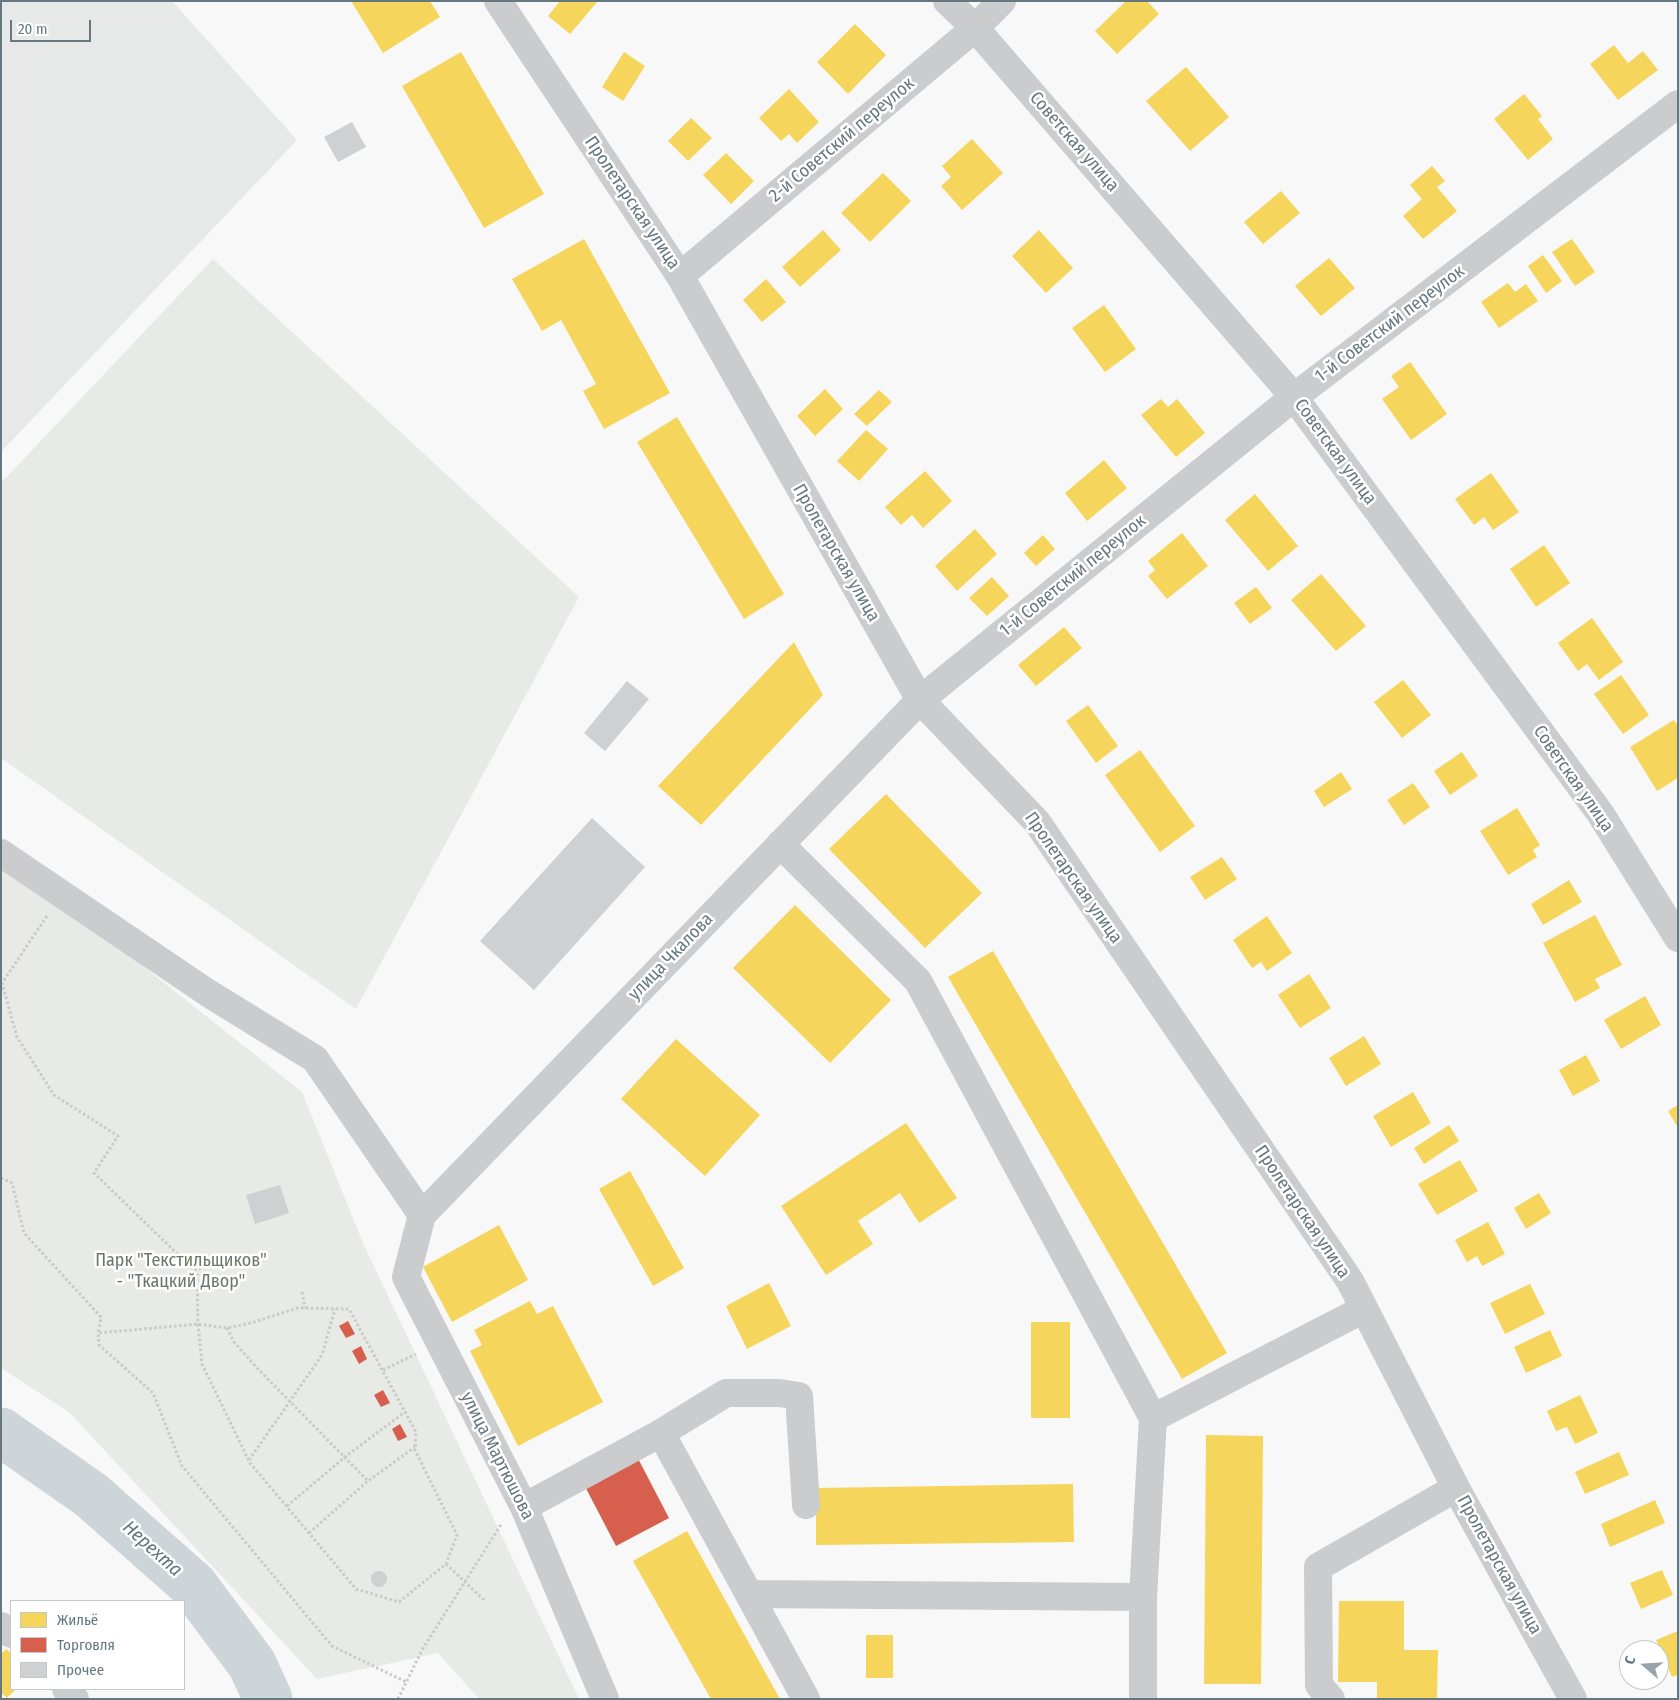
<!DOCTYPE html>
<html>
<head>
<meta charset="utf-8">
<style>
	body { margin:0 }
	#map { position:relative; width:1679px; height:1700px; overflow:hidden; background:#f8f8f8; font-family:"Fira Sans Condensed",sans-serif }
	canvas { display:block }
	.frame { position:absolute; inset:0; border:2px solid #657780; pointer-events:none }
	.legend { position:absolute; left:10px; top:1600px; width:175px; height:90px; box-sizing:border-box; background:#fff; border:1px solid #c1c9cc; margin:0; padding:6px 9px; list-style:none; font-size:15px; color:#657780 }
	.legend li { display:flex; align-items:center; gap:10px; height:25px }
	.legend b { width:25px; border:1px solid #c1c9cc }
	.north { position:absolute; left:1619px; top:1640px; width:50px; height:50px; box-sizing:border-box; background:#fff; border:1px solid #c1c9cc; border-radius:50%; rotate:289deg; font-size:14px; font-weight:700; line-height:20px; text-align:center; color:#657780 }
	.north::after { content:''; display:block; margin:auto; width:18px; height:22px; background:#98a4aa; clip-path:polygon(50% 0,100% 100%,50% 72%,0 100%) }
	.scale { position:absolute; left:10px; top:20px; width:81px; height:22px; box-sizing:border-box; border:2px solid #657780; border-top:0; padding-left:6px; font-size:15px; line-height:18px; white-space:nowrap; color:#657780; -webkit-text-stroke:4px #fff; paint-order:stroke }
</style>
</head>
<body>
<div id="map">
<canvas width="1679" height="1700"></canvas>
<div class="frame"></div>
<ul class="legend">
<li><b style="height:14px;background:#f6d55c"></b>Жильё</li>
<li><b style="height:14px;background:#d6604d"></b>Торговля</li>
<li><b style="height:14px;background:#ced0d1"></b>Прочее</li>
</ul>
<div class="north">С</div>
<div class="scale">20 m</div>
</div>
<script>
const c = document.querySelector('canvas').getContext('2d');
c.lineJoin = 'round';
function paint(path, color) { c.fillStyle = color; c.fill(path, 'evenodd'); }
function strokePath(path, color, width, dash) { c.strokeStyle = color; c.lineWidth = width; c.lineCap = dash ? 'butt' : 'round'; c.setLineDash(dash || []); c.stroke(path); }
function write(font, color, halo, rows, align = 'center') {
  c.font = font + ' "Fira Sans Condensed",sans-serif'; c.lineWidth = 5; c.setLineDash([]); c.textBaseline = 'middle'; c.strokeStyle = halo; c.fillStyle = color; for (const [text, x, y, turn = 0] of rows) {
    c.save(); c.translate(x, y); c.rotate((+turn || 0) * Math.PI / 180); c.textAlign = isNaN(turn) ? turn : align; if (halo) c.strokeText(text, 0, 0); c.fillText(text, 0, 0); c.restore();
  }
}
paint(new Path2D(`
	M1 1H172L297 140 1 452Z`), '#e7e9e8');
paint(new Path2D(`
	M213 259 579 597 356 1009 1 758V483Z
	M1 868 134 959 302 1092 363 1243 579 1699H479L438 1653 317 1679 69 1412 1 1368Z`), '#e7eae5');
paint(new Path2D(`
	M351 1H430L440 17 383 53Z
	M560 1H598L570 34 548 16Z
	M1126 1H1147L1159 14 1117 54 1095 31Z
	M855 24 886 55 848 94 817 62Z
	M1614 45 1628 63 1643 51 1658 70 1618 100 1590 64Z
	M461 52 544 194 484 228 402 86Z
	M624 52 645 66 623 101 602 87Z
	M1186 67 1229 117 1190 151 1146 101Z
	M789 89 819 122 797 143 789 134 781 141 759 118Z
	M1524 94 1542 116 1538 119 1553 139 1528 160 1494 119Z
	M691 118 712 138 688 161 668 141Z
	M972 139 1003 173 962 210 941 186 951 177 942 166Z
	M726 153 754 181 731 204 703 175Z
	M1432 166 1445 181 1437 187 1457 211 1423 239 1403 216 1422 199 1410 185Z
	M883 173 911 201 870 242 841 213Z
	M1281 191 1300 213 1263 244 1244 222Z
	M823 230 841 250 800 287 782 267Z
	M1039 230 1073 268 1046 293 1012 256Z
	M584 239 670 393 604 429 583 391 596 384 561 320 542 331 512 279Z
	M1572 239 1595 272 1575 286 1552 252Z
	M1543 255 1562 281 1546 293 1528 266Z
	M1329 258 1355 288 1321 316 1295 286Z
	M766 279 786 302 762 322 743 300Z
	M1508 283 1515 292 1526 284 1538 301 1499 328 1481 302Z
	M1104 305 1136 349 1105 372 1072 328Z
	M1410 362 1447 414 1411 440 1382 399 1399 387 1391 376Z
	M825 389 843 409 815 436 797 416Z
	M879 390 892 402 867 426 854 414Z
	M1161 399 1168 407 1177 399 1205 433 1176 457 1141 415Z
	M677 417 784 594 744 619 637 442Z
	M866 430 888 449 859 481 837 461Z
	M1104 460 1127 488 1087 521 1065 493Z
	M925 471 952 501 923 528 912 515 901 525 885 507Z
	M1491 473 1519 512 1493 530 1484 517 1474 525 1455 499Z
	M1255 494 1298 546 1268 571 1225 520Z
	M975 529 997 554 957 591 935 566Z
	M1182 533 1208 566 1167 599 1148 576 1155 570 1148 561Z
	M1043 535 1055 549 1036 566 1024 553Z
	M1544 545 1570 583 1536 607 1510 569Z
	M1321 574 1366 626 1336 651 1291 600Z
	M992 577 1009 596 987 616 969 598Z
	M1256 587 1272 608 1250 624 1234 603Z
	M1592 618 1623 662 1599 680 1587 664 1578 671 1558 643Z
	M1064 627 1082 648 1036 686 1018 665Z
	M794 642 823 695 701 825 658 786Z
	M1621 675 1649 715 1623 734 1594 694Z
	M1403 680 1431 715 1402 738 1374 702Z
	M1088 705 1118 746 1096 763 1066 721Z
	M1674 720 1678 726V778L1657 791 1630 747Z
	M1140 750 1195 826 1160 852 1105 775Z
	M1462 752 1478 776 1450 795 1434 771Z
	M1341 772 1352 789 1324 807 1314 791Z
	M1413 783 1430 807 1404 825 1387 800Z
	M886 794 982 893 925 948 829 849Z
	M1517 808 1540 845 1533 850 1537 857 1508 875 1480 831Z
	M1222 857 1237 879 1205 900 1190 877Z
	M1569 880 1582 902 1543 925 1531 904Z
	M795 905 891 1000 830 1063 733 968Z
	M1595 915 1622 965 1595 979 1600 988 1575 1002 1543 943Z
	M1267 916 1292 953 1267 971 1261 962 1252 968 1233 940Z
	M993 951 1227 1353 1182 1379 948 977Z
	M1309 974 1331 1008 1300 1028 1278 995Z
	M1645 996 1661 1025 1621 1049 1604 1020Z
	M1364 1036 1381 1064 1346 1086 1329 1058Z
	M676 1039 760 1115 705 1176 621 1099Z
	M1586 1055 1600 1081 1573 1096 1559 1070Z
	M1413 1092 1431 1123 1391 1147 1373 1116Z
	M1678 1105V1128L1668 1111Z
	M906 1123 957 1198 919 1223 900 1193 858 1221 873 1244 826 1275 781 1206Z
	M1449 1125 1459 1141 1424 1164 1414 1148Z
	M1460 1160 1478 1191 1437 1215 1418 1184Z
	M630 1171 684 1268 653 1286 599 1189Z
	M1539 1193 1551 1213 1526 1229 1514 1208Z
	M1488 1222 1505 1254 1482 1266 1477 1256 1467 1262 1455 1240Z
	M499 1225 528 1280 452 1322 423 1267Z
	M769 1283 791 1326 747 1349 726 1306Z
	M1530 1284 1545 1314 1505 1334 1490 1303Z
	M530 1301 537 1314 553 1306 603 1402 518 1446 470 1351 482 1345 474 1330Z
	M1031 1322H1070V1418H1031Z
	M1550 1330 1562 1356 1526 1373 1514 1347Z
	M1580 1395 1598 1433 1575 1444 1567 1427 1556 1431 1547 1411Z
	M1206 1435 1263 1436 1261 1684H1204Z
	M1619 1452 1629 1475 1585 1494 1575 1472Z
	M1073 1484 1074 1542 816 1545V1488Z
	M1655 1500 1665 1523 1610 1547 1601 1524Z
	M687 1531 780 1699H711L633 1561Z
	M1662 1570 1673 1595 1641 1609 1630 1583Z
	M1339 1601H1404V1650H1438L1437 1699H1377V1682H1338Z
	M1678 1631V1675L1672 1677 1656 1640Z
	M866 1635H893V1678H866Z
	M6 1649 11 1653V1689H16L7 1698 1 1693V1654Z`), '#f6d55c');
paint(new Path2D(`
	M348 1321 355 1334 346 1338 339 1326Z
	M361 1346 367 1359 359 1364 352 1351Z
	M383 1390 390 1403 381 1407 374 1395Z
	M400 1424 407 1437 398 1441 392 1429Z
	M632 1447 669 1518 616 1546 579 1475Z`), '#d6604d');
strokePath(new Path2D(`
	M1 1432 91 1495 193 1585 252 1664 268 1699`), '#cdd5d8', 49);
paint(new Path2D(`
	M352 122 366 147 338 162 324 137Z
	M627 681 649 699 605 751 584 733Z
	M592 818 645 867 534 990 480 941Z
	M280 1185 289 1213 255 1224 246 1195Z
	M371 1579a8 8 0 1 1 16 0a8 8 0 1 1-16 0Z`), '#ced0d1');
strokePath(new Path2D(`
	M47 916 2 983 17 1037 54 1095 118 1136 94 1173 197 1273 198 1324 202 1364 250 1463 356 1589 399 1602 446 1564 457 1535 415 1450 416 1432 349 1309 298 1308 251 1323 227 1328 198 1324 98 1333
	M1 1178 12 1183 24 1233 101 1317 98 1333 99 1345 153 1393 182 1466 332 1646 406 1682
	M194 1270 235 1259
	M302 1292 305 1308
	M227 1328 234 1342 257 1368 368 1481 415 1447
	M383 1370 416 1354
	M249 1460 322 1355 335 1309
	M287 1506 345 1457 405 1412
	M309 1533 368 1481
	M446 1564 484 1600
	M398 1699 422 1650 502 1523`), '#c8cacb', 3, [2.5, 2.5]);
strokePath(new Path2D(`
	M498 1 680 276 920 700 1037 822 1350 1281 1456 1488 1573 1699
	M947 1 975 28 1294 397 1600 813 1678 938
	M680 276 975 28 1002 1
	M780 844 918 981 1153 1418
	M1 853 208 993 315 1059 422 1215
	M661 1433 726 1393H779L799 1396 806 1505
	M524 1507 661 1433 806 1699
	M749 1594 1143 1597
	M1 1626 11 1634
	M66 1689 75 1699
	M605 1699 524 1507 406 1277 422 1215 920 700 1294 397 1678 104
	M1143 1699V1597L1153 1418 1364 1309
	M1331 1699 1319 1685 1318 1567 1456 1488`), '#cbcccd', 28);
write('18px', '#657780', '#fff', [
	["2-й Советский переулок",842,140,-40],
	["Советская улица",1074,142,49],
	["Пролетарская улица",632,203,56],
	["1-й Советский переулок",1390,324,-37],
	["Советская улица",1335,452,54],
	["Пролетарская улица",836,553,60],
	["1-й Советский переулок",1073,576,-39],
	["Советская улица",1573,779,55],
	["Пролетарская улица",1073,878,55],
	["улица Чкалова",671,957,-46],
	["Пролетарская улица",1302,1212,56],
	["улица Мартюшова",497,1456,63],
	["Пролетарская улица",1499,1565,61]
]);
write('18px', '#697964', '#fff', [
	["Парк \"Текстильщиков\"",181,1261],
	["- \"Ткацкий Двор\"",181,1282]
]);
write('italic 19px', '#60767a', '#fff', [
	["Нерехта",152,1549,42]
]);
</script>
</body>
</html>
